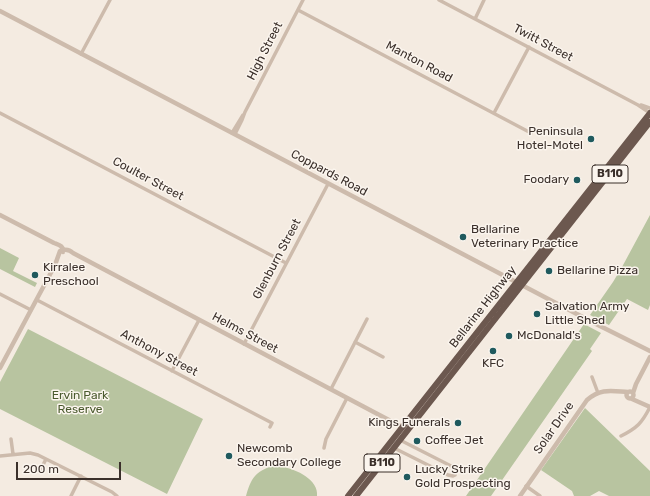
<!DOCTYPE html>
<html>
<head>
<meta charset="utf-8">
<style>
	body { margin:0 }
	#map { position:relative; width:650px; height:496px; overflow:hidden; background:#f4ebe1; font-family:Rubik,sans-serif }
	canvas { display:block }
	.scale { position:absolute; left:16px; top:462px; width:105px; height:18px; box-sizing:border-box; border:2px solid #3b302b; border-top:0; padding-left:5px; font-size:12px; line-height:14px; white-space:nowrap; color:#3b302b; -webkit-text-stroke:3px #fbf5ee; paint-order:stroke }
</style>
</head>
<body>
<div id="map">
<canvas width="650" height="496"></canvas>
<div class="scale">200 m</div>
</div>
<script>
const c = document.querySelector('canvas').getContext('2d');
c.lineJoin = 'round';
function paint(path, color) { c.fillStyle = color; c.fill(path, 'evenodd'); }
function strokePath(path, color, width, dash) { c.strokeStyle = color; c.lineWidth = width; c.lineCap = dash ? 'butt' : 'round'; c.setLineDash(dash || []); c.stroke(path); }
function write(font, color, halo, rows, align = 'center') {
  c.font = font + ' Rubik,sans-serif'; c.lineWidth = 3; c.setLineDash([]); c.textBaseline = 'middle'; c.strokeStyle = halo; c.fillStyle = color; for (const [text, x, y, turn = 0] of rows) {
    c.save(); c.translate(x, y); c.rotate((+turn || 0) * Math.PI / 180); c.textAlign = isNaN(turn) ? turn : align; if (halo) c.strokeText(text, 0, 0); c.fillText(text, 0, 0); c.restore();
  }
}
paint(new Path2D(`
	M650 215V305L648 310 627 299 609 325 590 315 613 282 622 267Z
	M0 248 19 258 13 271 37 283 35 287 0 269Z
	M584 324 601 333 590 349 592 351 491 496H466Z
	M28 329 203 419 167 494 0 409V382Z
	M585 408 650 471V496H609L599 491 590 496H574L572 491 541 470Z
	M273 466C276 466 280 466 283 467 296 469 319 480 317 496H246C251 479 255 471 273 466Z`), '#b8c4a0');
strokePath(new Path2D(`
	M439 0 638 105 650 113
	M298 10 531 133
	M475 19 484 0
	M81 54 110 0
	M641 105 650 108
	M0 113 286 263
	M494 113 529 47
	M232 133 243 115
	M235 134 242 120 245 112 303 0
	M0 294 31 310
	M37 300 272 423 270 427
	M355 342 383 357
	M244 344 328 184
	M172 371 199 320
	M592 377 598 393
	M331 389 367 319
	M621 436C637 428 642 423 650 407
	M11 439 13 454
	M324 448 326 439 347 398
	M394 448 448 475 453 476 455 475 456 471 455 468 400 440
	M0 456 30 453 38 455 112 492 117 496
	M40 471 46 459
	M526 486 540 496
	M71 496 81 476`), '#cdbbac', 3.5);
strokePath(new Path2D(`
	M0 11 594 323 650 351
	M0 215 54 243C59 245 64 246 63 252
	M60 251C65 249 69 249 73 253L404 428
	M0 368 55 265 60 251
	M626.5 395a3.5 3.5 0 1 1 7 0a3.5 3.5 0 1 1-7 0Z
	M633 393 636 384 650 357
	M632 399 650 407
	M520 496 587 400C601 388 611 391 628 392`), '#cdbbac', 4.5);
strokePath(new Path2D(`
	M348 496 650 113
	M356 496 650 122`), '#6c584f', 6);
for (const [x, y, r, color] of [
	[591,139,4,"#1f5a5e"],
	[577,180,4,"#1f5a5e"],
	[463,237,4,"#1f5a5e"],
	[549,271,4,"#1f5a5e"],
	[35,275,4,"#1f5a5e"],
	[537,314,4,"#1f5a5e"],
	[509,336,4,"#1f5a5e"],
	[493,351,4,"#1f5a5e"],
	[458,423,4,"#1f5a5e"],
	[417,441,4,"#1f5a5e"],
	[229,456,4,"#1f5a5e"],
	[407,477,4,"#1f5a5e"]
]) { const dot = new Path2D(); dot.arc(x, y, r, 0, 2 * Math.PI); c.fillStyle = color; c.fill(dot); strokePath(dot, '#fbf5ee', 1.5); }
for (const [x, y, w] of [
	[610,174,36],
	[382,463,36]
]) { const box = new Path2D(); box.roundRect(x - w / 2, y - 9, w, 18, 3); c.fillStyle = '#fbf5ee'; c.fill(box); strokePath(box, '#3b302b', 1); }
write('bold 11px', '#3b302b', null, [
	["B110",610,174],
	["B110",382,463]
]);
write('12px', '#3b302b', '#fbf5ee', [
	["Twitt Street",543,43,28],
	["High Street",265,51,-63],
	["Manton Road",419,62,28],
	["Coppards Road",329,173,28],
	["Coulter Street",148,179,28],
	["Glenburn Street",277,259,-62],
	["Bellarine Highway",483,307,-52],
	["Helms Street",245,333,28],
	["Anthony Street",159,353,28],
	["Solar Drive",554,428,-55]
]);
write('12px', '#3b302b', '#fbf5ee', [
	["Peninsula",583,132,"right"],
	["Hotel-Motel",583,146,"right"],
	["Foodary",569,180,"right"],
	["Bellarine",471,230],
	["Veterinary Practice",471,244],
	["Kirralee",43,268],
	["Preschool",43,282],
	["Bellarine Pizza",557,271],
	["Salvation Army",545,307],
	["Little Shed",545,321],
	["McDonald's",517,336],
	["KFC",493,364,"center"],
	["Kings Funerals",450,423,"right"],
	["Coffee Jet",425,441],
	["Newcomb",237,449],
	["Secondary College",237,463],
	["Lucky Strike",415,470],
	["Gold Prospecting",415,484]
], 'left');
write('12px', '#4a5a2e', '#fbf5ee', [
	["Ervin Park",80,396],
	["Reserve",80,410]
]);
</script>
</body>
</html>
